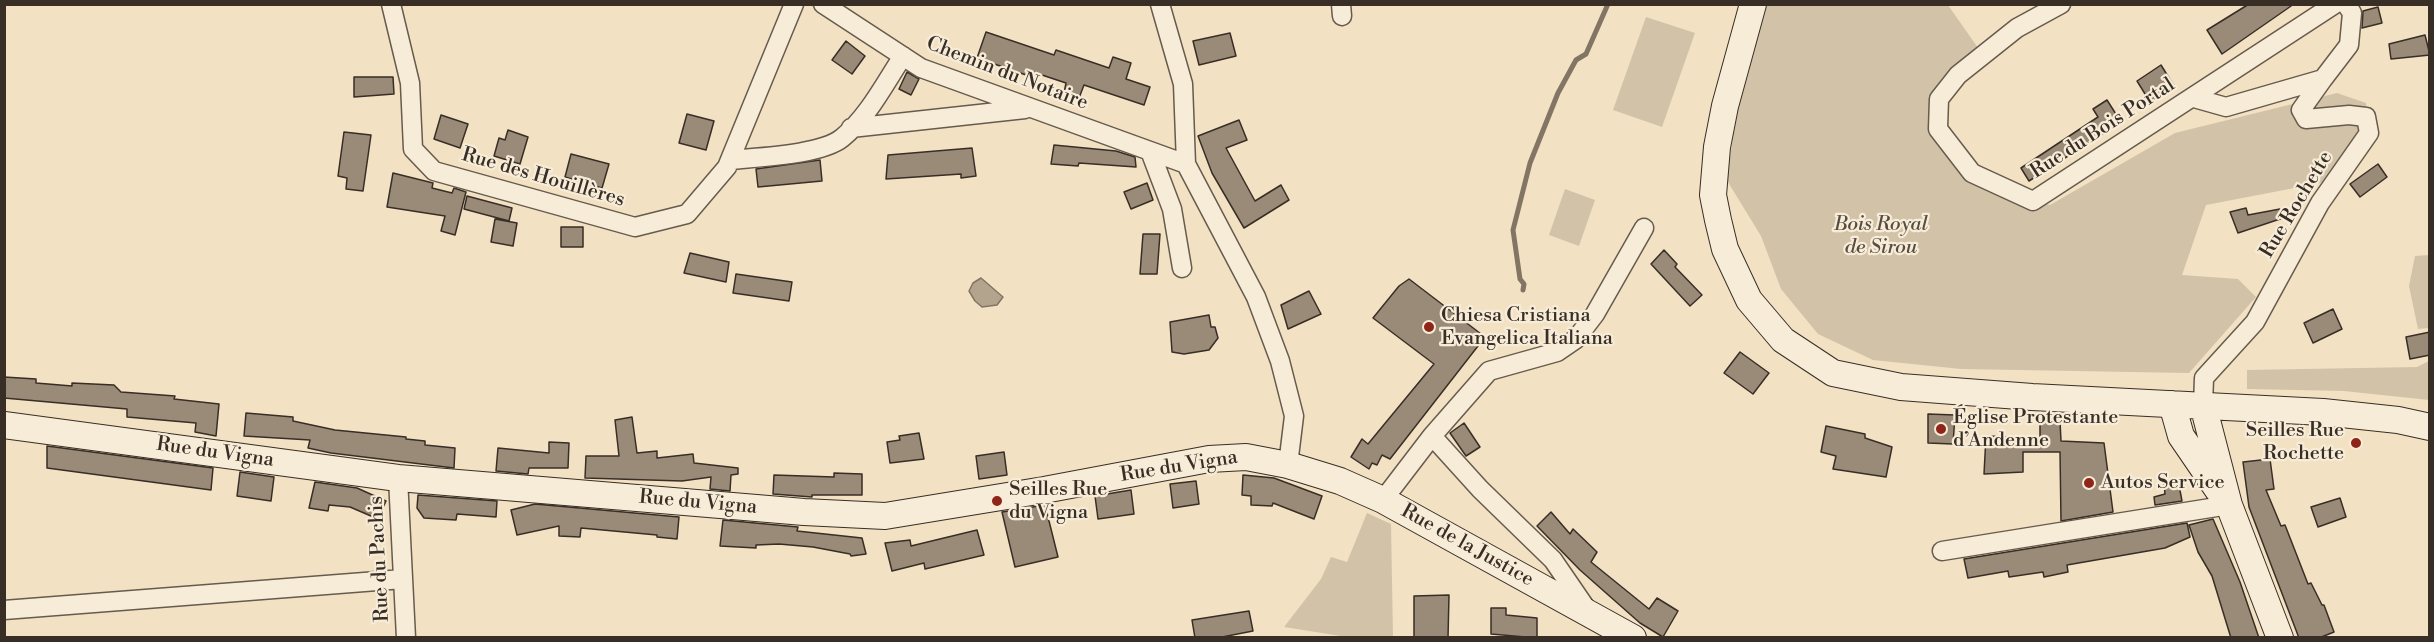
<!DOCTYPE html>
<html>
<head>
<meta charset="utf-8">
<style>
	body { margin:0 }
	#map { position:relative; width:2434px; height:642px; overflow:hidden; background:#f2e1c3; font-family:"Libre Bodoni",serif }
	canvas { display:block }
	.frame { position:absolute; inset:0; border:6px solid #382e26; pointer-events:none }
</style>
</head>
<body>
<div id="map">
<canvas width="2434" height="642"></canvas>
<div class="frame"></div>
</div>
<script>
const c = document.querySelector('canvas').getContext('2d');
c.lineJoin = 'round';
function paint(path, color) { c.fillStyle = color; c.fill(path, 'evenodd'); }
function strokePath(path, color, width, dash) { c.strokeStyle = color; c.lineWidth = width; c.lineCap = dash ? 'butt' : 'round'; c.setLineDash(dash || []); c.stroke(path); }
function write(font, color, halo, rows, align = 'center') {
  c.font = font + ' "Libre Bodoni",serif'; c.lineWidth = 4.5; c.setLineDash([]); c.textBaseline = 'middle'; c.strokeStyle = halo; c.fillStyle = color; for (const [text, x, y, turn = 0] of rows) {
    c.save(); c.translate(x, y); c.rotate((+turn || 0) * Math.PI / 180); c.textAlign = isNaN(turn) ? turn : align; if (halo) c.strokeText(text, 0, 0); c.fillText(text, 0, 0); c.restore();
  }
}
paint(new Path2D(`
	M1756 5H1948L1983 55 1939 99 1938 129 1972 173 2033 201 2050 205 2175 133 2337 93 2366 103 2369 133 2336 180 2206 205 2182 275 2238 279 2256 297 2189 373 1961 369 1873 360 1818 334 1781 289 1761 236 1726 179Z
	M1646 17 1695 33 1662 127 1613 110Z
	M1565 189 1595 200 1579 246 1549 235Z
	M2429 255V328L2418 329 2409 286 2415 256Z
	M2429 361V400L2344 391 2247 389V370L2417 367Z
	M1367 513 1391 524 1393 637H1347L1284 627 1321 579 1331 557 1347 562Z`), '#d2c3a8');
const water = new Path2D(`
	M981 278 1003 297 997 305 982 307 975 301 969 291 973 283Z`);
paint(water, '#b3a48e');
strokePath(water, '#827564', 1.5);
strokePath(new Path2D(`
	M1523 290 1524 284 1520 279 1513 230 1530 163 1558 93 1576 60 1586 54 1608 4`), '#827564', 5);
const building = new Path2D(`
	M2249 4H2294L2222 54 2207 30Z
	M2378 7 2382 23 2362 28 2363 11Z
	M986 32 1054 55 1056 50 1109 68 1113 57 1131 63 1126 79 1150 87 1144 105 1084 85 1079 98 1064 93 1066 83 1030 71 1029 76 977 58Z
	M1230 33 1236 56 1199 65 1193 41Z
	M2425 35 2430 55 2391 59 2389 44Z
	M846 41 865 56 852 74 832 60Z
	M2161 65 2174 86 2150 102 2137 81Z
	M907 72 919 79 911 95 899 89Z
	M354 77H393L394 94 354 97Z
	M2107 100 2121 122 2029 181 2021 168 2098 117 2093 109Z
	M687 114 714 121 706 150 679 143Z
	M441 115 468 124 460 148 434 139Z
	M1239 120 1247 140 1226 148 1255 201 1281 185 1289 200 1244 228 1212 173 1198 136Z
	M508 130 528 137 520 164 494 156 499 138 505 140Z
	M344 132 371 135 363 191 346 189 347 178 338 176Z
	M1054 145 1116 151 1135 157 1136 167 1079 163 1078 166 1051 164Z
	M972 148 976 176 961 178V174L886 179 888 155Z
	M571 154 609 164 602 188 565 177Z
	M820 160 822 181 758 187 756 169Z
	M2378 164 2387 177 2360 197 2350 184Z
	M393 173 433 183 432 188 452 193 454 188 466 192 455 235 441 231 445 216 387 207Z
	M1147 183 1153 200 1131 209 1124 192Z
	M467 196 512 208 509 221 464 209Z
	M2246 208 2248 215 2280 209 2283 218 2238 233 2230 212Z
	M495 219 517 223 513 246 491 242Z
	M561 227H583V247H561Z
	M1143 234H1160L1157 274H1140Z
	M1664 250 1677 264 1675 267 1702 295 1690 306 1651 264Z
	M690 253 729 262 726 282 684 273Z
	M736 274 792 282 789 301 733 293Z
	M1409 279 1485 337 1390 459 1382 455 1377 465 1372 463 1369 469 1351 457 1362 439 1368 444 1434 364 1373 318 1399 286Z
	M1309 291 1321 314 1288 329 1281 305Z
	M2333 309 2342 329 2313 343 2304 323Z
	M1209 315 1211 327H1215L1218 338 1209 350 1184 354 1172 352 1170 322Z
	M2430 332V355L2410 359 2406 337Z
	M1740 352 1769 373 1753 394 1724 373Z
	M4 377 36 379V383L72 386V383L114 385 121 392 175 396 174 399 219 404 216 436 195 432 196 423 127 417V409L4 398Z
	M246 413 293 417V421L335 430 406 437V439L425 441V445L455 448 454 468 331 453 308 448 310 440 244 436Z
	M1928 414 1955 415 1953 444 1928 443Z
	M632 417 637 453 657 451V458L693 454 694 463 738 468V474L731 475 730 491 710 489 711 477 682 481 585 478 586 456H619L615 420Z
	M2040 420 2060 421 2061 441 2104 443 2113 512 2061 521 2060 452H2023V472L1984 474 1986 436 2040 438Z
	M1464 423 1480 447 1466 456 1450 433Z
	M1826 426 1865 434V438L1892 447 1886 477 1833 469 1836 456 1821 452Z
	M919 433 924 459 890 463 887 442 900 440 899 436Z
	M549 442 569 443 568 468H529L528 474 496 471 498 448 549 453Z
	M47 446 213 468 211 490 47 468Z
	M1004 452 1007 475 979 479 976 456Z
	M2270 459 2274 489 2266 490 2281 526 2285 525 2308 584 2311 583 2322 605H2324L2334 632 2319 638H2299L2249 507 2243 462Z
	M240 472 274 477 271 501 237 496Z
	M834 473 862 474V495H812V497L773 494 774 475 834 477Z
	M1243 475 1274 478 1322 496 1314 519 1273 503 1272 506 1251 505V496L1242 495Z
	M2178 480 2182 501 2155 505 2154 497 2165 494 2164 483Z
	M1196 481 1199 504 1173 508 1170 484Z
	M315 482 357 488 386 501 378 519 350 507 329 505 328 511 309 508Z
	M1131 490 1134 514 1098 519 1095 496Z
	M418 495 497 501 496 517 457 514 456 520 424 518 417 508Z
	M2340 498 2346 517 2318 527 2311 507Z
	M535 504 679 517 677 539 657 537V535L581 528 580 537 559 536V526L517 535 511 510Z
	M1045 505 1058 557 1015 567 1002 512Z
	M1551 512 1570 534 1573 529 1597 552 1591 562 1649 609 1657 598 1678 611 1663 637 1640 623 1580 570 1537 526Z
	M2213 519 2240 582 2259 638H2231L2212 576 2198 552 2189 525Z
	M723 520 798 527 797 531 862 538 866 554 851 556 850 554 813 547 779 544 756 545V548L720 546Z
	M2187 523 2190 537 2165 548 2067 565 2068 572 2044 577 2043 572 2009 577 2008 571 1968 578 1964 559Z
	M977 530 984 555 925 569 924 563 892 571 885 543 910 540 911 546Z
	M1449 595 1448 638H1414V596Z
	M1491 608H1506V615L1537 618V638L1491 634Z
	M1249 611 1253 631 1217 638H1195L1192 620Z`);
paint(building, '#998b78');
strokePath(building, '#382e26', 1.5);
const street = new Path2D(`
	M391 4 410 83 413 149 434 171 635 227 687 214 727 167 794 4
	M823 4 921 68 1186 164
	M1160 4 1183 84 1186 164 1256 297 1280 361 1294 416 1288 465
	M1341 4 1342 16
	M2061 4 2017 28 1958 75 1939 99 1938 129 1972 173 2033 201 2335 4
	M2194 98 2226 107 2323 79 2349 45 2352 13 2346 4
	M851 128 1025 109
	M1150 151 1172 209 1182 268
	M730 160C758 157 821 155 842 138 868 117 885 83 903 56
	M2203 405 2204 378 2255 322 2320 203 2369 133 2366 117 2349 115 2306 119 2301 110 2323 79
	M1432 436 1480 489 1553 560 1588 611
	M398 478 406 638
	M1383 500 1432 436 1489 371 1557 352 1576 339 1595 314 1644 228
	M1942 551 2229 505
	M4 610 403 579`);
const secondary = new Path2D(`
	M1753 4 1725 106 1717 147 1713 195 1718 220 1725 249 1749 300 1783 340 1833 373 1901 387 2032 397 2323 412 2398 420 2430 427
	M2172 404 2181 436 2218 490
	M2203 405 2229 505 2280 638
	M4 425 398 478 804 512 885 516 1044 490 1209 459 1246 457 1288 465 1340 481 1383 500 1633 638`);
strokePath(street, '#665b4d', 21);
strokePath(secondary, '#382e26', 28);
strokePath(street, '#f7ecd8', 18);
strokePath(secondary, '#f7ecd8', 26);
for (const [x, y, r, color] of [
	[1429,327,6,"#8f2418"],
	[1941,429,6,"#8f2418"],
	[2356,443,6,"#8f2418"],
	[2089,483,6,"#8f2418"],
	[997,501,6,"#8f2418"]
]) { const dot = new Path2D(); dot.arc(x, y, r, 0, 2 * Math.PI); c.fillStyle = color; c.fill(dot); strokePath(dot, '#f7ecd8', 2); }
write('20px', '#382e26', '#f7ecd8', [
	["Chemin du Notaire",1007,74,21],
	["Rue du Bois Portal",2103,129,-33],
	["Rue des Houillères",543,178,16],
	["Rue Rochette",2297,205,-59],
	["Rue du Vigna",215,453,8],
	["Rue du Vigna",1179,467,-9],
	["Rue du Vigna",698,503,5],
	["Rue de la Justice",1467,546,29],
	["Rue du Pachis",380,559,-93]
]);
write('italic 20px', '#574c40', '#f7ecd8', [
	["Bois Royal",1881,225],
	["de Sirou",1881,248]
]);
write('20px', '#382e26', '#f7ecd8', [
	["Chiesa Cristiana",1441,316],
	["Evangelica Italiana",1441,339],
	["Église Protestante",1953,418],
	["d’Andenne",1953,441],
	["Seilles Rue",2344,431,"right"],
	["Rochette",2344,454,"right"],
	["Autos Service",2101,483],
	["Seilles Rue",1009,490],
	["du Vigna",1009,513]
], 'left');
</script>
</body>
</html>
